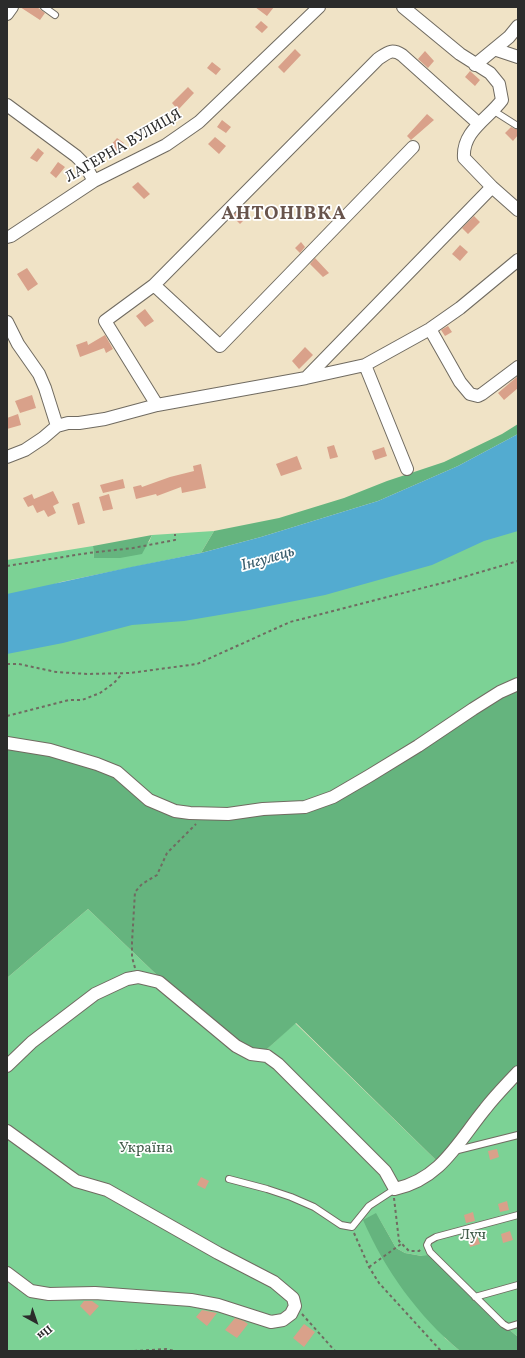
<!DOCTYPE html>
<html>
<head>
<meta charset="utf-8">
<style>
	body { margin:0 }
	#map { position:relative; width:525px; height:1358px; overflow:hidden; background:#f0e3c6; font-family:Vollkorn,serif }
	canvas { display:block }
	.frame { position:absolute; inset:0; border:8px solid #2b2b2b; pointer-events:none }
	.north { position:absolute; left:16px; top:1302px; width:40px; height:40px; -webkit-text-stroke:3px #fff; paint-order:stroke; rotate:140deg; font-size:11px; font-weight:700; line-height:16px; text-align:center; color:#2b2b2b }
	.north::after { content:''; display:block; margin:auto; width:14px; height:18px; background:#2b2b2b; clip-path:polygon(50% 0,100% 100%,50% 72%,0 100%) }
</style>
</head>
<body>
<div id="map">
<canvas width="525" height="1358"></canvas>
<div class="frame"></div>
<div class="north">Пн</div>
</div>
<script>
const c = document.querySelector('canvas').getContext('2d');
c.lineJoin = 'round';
function paint(path, color) { c.fillStyle = color; c.fill(path, 'evenodd'); }
function strokePath(path, color, width, dash) { c.strokeStyle = color; c.lineWidth = width; c.lineCap = dash ? 'butt' : 'round'; c.setLineDash(dash || []); c.stroke(path); }
function write(font, color, halo, rows, align = 'center') {
  c.font = font + ' Vollkorn,serif'; c.lineWidth = 3.5; c.setLineDash([]); c.textBaseline = 'middle'; c.strokeStyle = halo; c.fillStyle = color; for (const [text, x, y, turn = 0] of rows) {
    c.save(); c.translate(x, y); c.rotate((+turn || 0) * Math.PI / 180); c.textAlign = isNaN(turn) ? turn : align; if (halo) c.strokeText(text, 0, 0); c.fillText(text, 0, 0); c.restore();
  }
}
paint(new Path2D(`
	M518 479V684L333 797 228 825 7 743V639Z
	M214 531 201 553 61 582 7 600V560L93 546 94 558 149 542 152 535Z
	M88 909 159 977 266 1050 295 1023 441 1165 518 1072V1337L422 1256 405 1253 396 1248 376 1213 445 1338 460 1351H7V978Z`), '#7cd295');
paint(new Path2D(`
	M518 424V434L458 466 378 501 261 537 201 553 214 531 279 518 344 498 387 481 444 462 502 434Z
	M152 535 142 554 120 558H94L93 546Z
	M518 684V1072L441 1165 296 1023 266 1050 250 1051 159 977 88 909 7 978V743L97 764 175 811 305 807Z
	M376 1213 396 1248 405 1253 422 1256 429 1255 473 1299 518 1337V1351H460C418 1316 385 1270 363 1220Z`), '#65b47e');
paint(new Path2D(`
	M518 434V531L484 541 432 565 325 595 249 610 184 621 132 625 63 643 7 654V594L131 567 201 553 261 537 378 501 458 466Z`), '#53abd0');
paint(new Path2D(`
	M20 7H37L45 13 40 20Z
	M255 7H274L267 16Z
	M261 21 268 27 262 33 255 27Z
	M295 49 301 55 284 73 278 67Z
	M425 51 434 61 428 68 418 59Z
	M212 62 221 69 216 75 207 68Z
	M470 71 480 80 475 86 465 77Z
	M188 87 194 93 178 110 172 103Z
	M427 114 434 120 411 140 407 136Z
	M222 120 231 127 226 133 217 127Z
	M511 127 515 129H518V135L513 141 505 133Z
	M215 137 226 146 219 154 208 144Z
	M117 138 124 143 117 152 110 146Z
	M38 148 44 153 37 162 30 158Z
	M58 162 65 167 56 178 50 173Z
	M138 182 150 194 144 199 132 187Z
	M240 209 248 216 240 224 232 216Z
	M474 216 480 222 468 234 462 228Z
	M301 242 305 247 300 253 295 248Z
	M460 245 468 252 460 261 452 254Z
	M315 258 329 273 323 277 310 264Z
	M27 268 38 284 28 291 17 274Z
	M145 309 154 321 145 327 136 316Z
	M448 326 452 332 445 336 441 330Z
	M105 335 113 349 106 353 104 348 80 357 76 345 87 341 88 345Z
	M305 347 313 355 299 369 292 361Z
	M518 376V388L504 400 498 393Z
	M32 395 36 408 20 413 15 401Z
	M18 414 21 425 7 429V418Z
	M334 445 338 457 330 459 327 447Z
	M384 447 387 456 375 460 372 451Z
	M297 456 302 469 281 476 276 464Z
	M201 464 206 488 182 493 181 487 157 496 156 494 136 499 133 487 141 485 142 487 170 477 194 471 193 466Z
	M123 479 125 488 103 493 100 485Z
	M53 491 59 503 53 506 56 513 48 517 44 510 37 513 33 505 28 507 23 498 32 494 34 499Z
	M109 494 113 509 103 511 99 497Z
	M79 502 85 523 78 525 72 504Z
	M497 1149 499 1157 490 1160 488 1151Z
	M201 1177 209 1181 205 1189 197 1185Z
	M507 1201 509 1210 500 1212 498 1204Z
	M473 1212 475 1221 466 1223 464 1215Z
	M510 1231 513 1240 503 1243 501 1234Z
	M477 1235 480 1244 470 1247 468 1238Z
	M84 1301H92L99 1306 90 1316 80 1306Z
	M202 1310 217 1313 207 1326 196 1317Z
	M235 1318 244 1321 248 1324 237 1338 225 1330Z
	M304 1324 315 1332 304 1347 293 1338Z`), '#d9a18a');
const lane = new Path2D(`
	M44 7 55 15
	M494 111 516 125
	M454 1151 518 1135
	M229 1179 267 1189 291 1197 314 1207 341 1225 352 1227 369 1206 395 1189
	M518 1215 436 1237 429 1241 427 1245 430 1252 503 1324 508 1327 518 1324
	M475 1297 518 1285`);
const street = new Path2D(`
	M403 7 460 54 490 73 499 84 502 100C488 119 462 131 464 158L492 187 518 210
	M7 14 12 7
	M494 49 518 57
	M475 65 509 37 518 26
	M7 105 76 156 85 165 94 181
	M413 147 220 346 154 285 378 59C387 53 391 48 402 55L479 124
	M7 237 11 236 94 181 166 145 199 122 319 7
	M154 285 105 321 157 405
	M7 322 18 344 39 374 45 388 57 426
	M430 329 460 382 470 394 478 396 482 394 518 367
	M365 365 407 469
	M306 378 492 187
	M7 457 25 450 43 438 57 426 68 423H79L105 419 157 405 306 378 365 365 430 329 460 308 518 260
	M7 743 50 750 97 764 117 772 149 800 175 811 190 813 228 814 263 809 305 807 333 797 369 776 418 746 473 709 500 692 518 684
	M7 1066 32 1042 95 994 127 979 138 977 159 982 236 1046 251 1054 267 1056 278 1064 385 1171 395 1189C441 1179 458 1142 485 1109 495 1096 507 1084 518 1072
	M7 1131 76 1181 107 1190 218 1253 274 1282 293 1298 295 1306 291 1314 283 1320 271 1322 218 1305 191 1300 95 1293 49 1294 31 1291 7 1273`);
strokePath(lane, '#706b61', 8);
strokePath(street, '#706b61', 14);
strokePath(new Path2D(`
	M7 566 88 553 133 548 175 540V534
	M7 664H19L56 672 87 674 130 673 197 664 290 622 450 581 518 561
	M7 716 69 700H82L100 693 114 683 122 674
	M135 968 132 957V942L135 892 142 884 157 875 167 853 196 824
	M394 1198 399 1241 409 1251H419L421 1249
	M354 1233 369 1267 379 1283 441 1351
	M369 1267 401 1244
	M302 1314 335 1351
	M134 1351 166 1349 175 1351`), '#706b61', 2, [3, 3]);
strokePath(lane, '#fff', 6);
strokePath(street, '#fff', 12);
write('15px', '#2b2b2b', '#fff', [
	["ЛАГЕРНА ВУЛИЦЯ",124,147,-30]
]);
write('15px', '#435d4b', '#fff', [
	["Україна",146,1149],
	["Луч",473,1236]
]);
write('italic 16px', '#3b5e6d', '#fff', [
	["Інгулець",268,560,-16]
]);
c.letterSpacing = '1px';
write('bold 19px', '#68544c', '#fff', [
	["АНТОНІВКА",284,216]
]);
c.letterSpacing = '0px';
</script>
</body>
</html>
